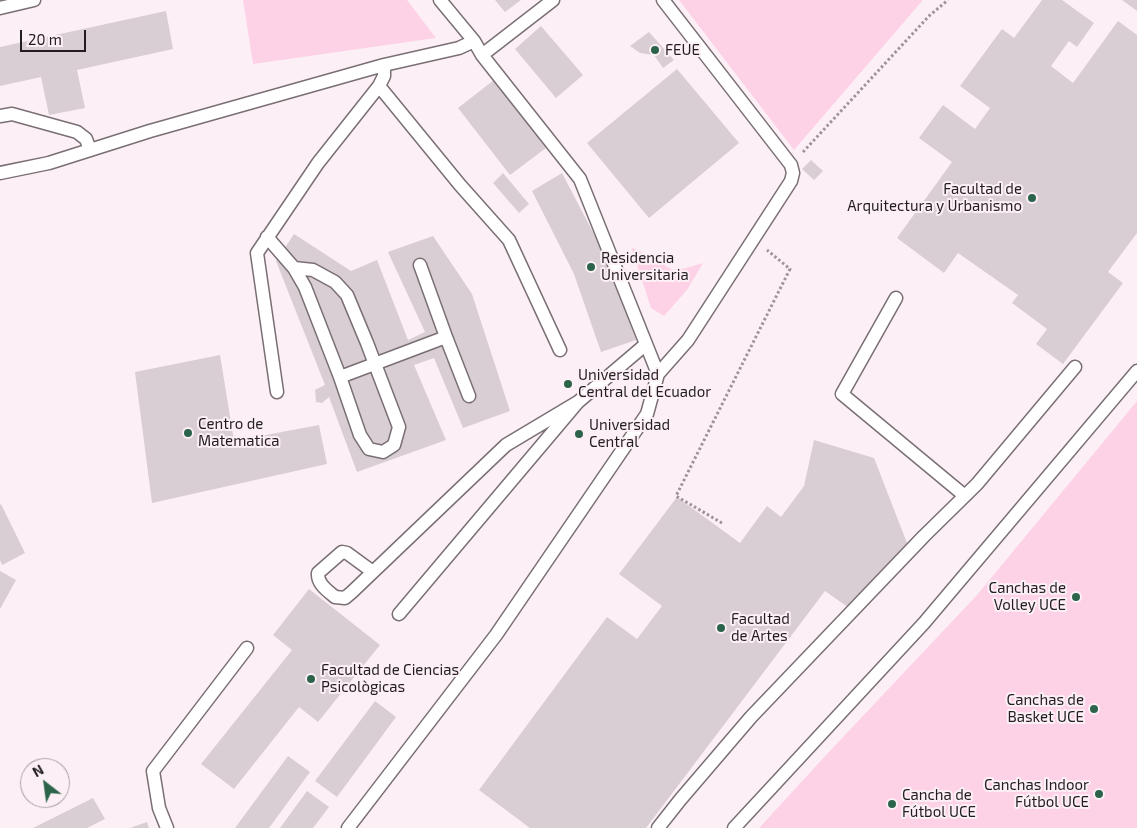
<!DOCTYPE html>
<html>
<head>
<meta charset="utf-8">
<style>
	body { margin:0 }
	#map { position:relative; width:1137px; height:828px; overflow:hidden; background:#fcf0f6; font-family:"Exo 2",sans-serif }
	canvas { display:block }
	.north { position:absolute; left:20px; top:758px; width:50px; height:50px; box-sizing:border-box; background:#fcf0f6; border:1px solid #a59ca0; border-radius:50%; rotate:330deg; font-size:14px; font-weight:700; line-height:20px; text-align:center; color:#221e20 }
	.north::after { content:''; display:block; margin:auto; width:18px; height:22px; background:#2c644b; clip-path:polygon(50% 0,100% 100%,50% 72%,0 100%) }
	.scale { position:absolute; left:20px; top:30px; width:66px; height:22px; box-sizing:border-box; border:2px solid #221e20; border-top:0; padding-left:6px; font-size:15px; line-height:18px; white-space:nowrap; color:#221e20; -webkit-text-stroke:4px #fcf0f6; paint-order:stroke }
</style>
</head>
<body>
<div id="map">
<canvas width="1137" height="828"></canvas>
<div class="north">N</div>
<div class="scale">20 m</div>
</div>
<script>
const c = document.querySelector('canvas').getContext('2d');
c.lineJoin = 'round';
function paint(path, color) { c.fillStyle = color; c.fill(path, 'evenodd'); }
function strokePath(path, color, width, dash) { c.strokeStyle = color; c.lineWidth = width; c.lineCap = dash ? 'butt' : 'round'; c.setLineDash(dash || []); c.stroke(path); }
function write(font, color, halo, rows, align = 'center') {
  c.font = font + ' "Exo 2",sans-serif'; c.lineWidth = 4; c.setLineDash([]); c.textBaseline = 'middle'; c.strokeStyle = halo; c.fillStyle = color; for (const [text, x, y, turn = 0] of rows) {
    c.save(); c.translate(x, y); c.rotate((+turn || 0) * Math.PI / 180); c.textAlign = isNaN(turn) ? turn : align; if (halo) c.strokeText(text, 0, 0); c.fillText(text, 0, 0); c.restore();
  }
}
paint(new Path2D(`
	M243 0H407L436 38 253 64Z
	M679 0H923L794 150Z
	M631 247 660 262 672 270 686 268 703 263 687 290 664 316 651 308Z
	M1137 401V828H759L827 754 977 595Z`), '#fdd2e7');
paint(new Path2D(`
	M495 0H521L505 12Z
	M1042 0H1062L1094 23 1077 47 1069 41 1051 66 1073 83 1118 21 1137 35V233L1108 272 1123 283 1063 364 1036 344 1047 329 1012 303 1018 295 958 253 944 273 897 238 952 162 919 138 943 105 975 129 990 108 960 86 1002 29 1014 38Z
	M1122 0H1137V11Z
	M166 11 173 49 77 70 85 108 49 115 41 77 0 86V47Z
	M541 26 583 75 556 98 515 49Z
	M649 32 674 60 663 68 654 55 640 53 630 46Z
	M677 69 739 143 649 218 587 143Z
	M494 80 546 148 510 175 458 108Z
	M811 160 823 171 814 180 802 169Z
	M503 173 529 204 519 213 493 183Z
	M562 173 608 261 636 340 601 352 574 274 532 191Z
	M294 234 351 271 377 260 408 340 425 332 388 252 433 236 472 294 510 411 463 428 434 358 414 365 446 440 357 472 329 397 322 403 316 402 315 390 325 385 276 261Z
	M220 355 234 441 319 425 327 464 152 503 135 372Z
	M814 440 874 458 907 543 852 610 825 591 646 828H530L479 790 607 617 637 639 662 606 619 574 677 497 740 543 767 506 781 517 804 486Z
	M1 504 25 553 2 565 0 560V505Z
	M0 571 16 580 0 609Z
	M309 589 380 645 318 722 299 707 234 789 201 764 292 650 273 635Z
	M375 701 396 717 337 797 315 781Z
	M288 756 310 772 269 828H235Z
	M307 791 329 807 313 828H280Z
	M93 798 105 819 87 828H33Z
	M147 822 149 828H130Z`), '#d9ced3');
const service = new Path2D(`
	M0 8 34 0
	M482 55 553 0
	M379 86 460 185 509 240 560 350
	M0 116 12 114 77 132 86 139 90 150
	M0 173 49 163 150 131 384 65 459 48 474 41
	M267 237 294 268 305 287 340 377 360 435 369 449 383 452 394 445 399 427 367 343 347 295 335 282 313 270 294 268
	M896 298 842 394 965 496
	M446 337 469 396
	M658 374 688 340 791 181 793 173 791 165 663 0
	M340 377 446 337 420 265
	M277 392 257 253 318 163 379 86 384 76V65
	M373 572 347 553 342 552 318 573C317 584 328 591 335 597L345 598 352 592 506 445 578 402
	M399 614 578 402 645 345
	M167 828 159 808 153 771 247 648
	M348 828 496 635 647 414 658 374 580 179 482 55 474 41 440 0
	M658 828 680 800 751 717 924 536 977 484 1075 367
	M734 828 924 623 1137 371`);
strokePath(service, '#796f74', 15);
strokePath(new Path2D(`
	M803 152 929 16 948 0
	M722 523 676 496 790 269 767 250`), '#9d9498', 3, [2.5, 2.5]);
strokePath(service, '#fff', 12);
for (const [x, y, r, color] of [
	[655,50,5,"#2c644b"],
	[1032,198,5,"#2c644b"],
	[591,267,5,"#2c644b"],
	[568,384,5,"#2c644b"],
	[188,433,5,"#2c644b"],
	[579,434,5,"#2c644b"],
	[1076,597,5,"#2c644b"],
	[721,628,5,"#2c644b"],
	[311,679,5,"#2c644b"],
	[1094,709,5,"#2c644b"],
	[1099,794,5,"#2c644b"],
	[892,804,5,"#2c644b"]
]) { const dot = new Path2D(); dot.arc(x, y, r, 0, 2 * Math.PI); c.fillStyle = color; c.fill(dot); strokePath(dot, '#fcf0f6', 2); }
write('15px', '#221e20', '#fcf0f6', [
	["FEUE",665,50],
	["Facultad de",1022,189,"right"],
	["Arquitectura y Urbanismo",1022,206,"right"],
	["Residencia",601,258],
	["Universitaria",601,275],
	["Universidad",578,375],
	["Central del Ecuador",578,392],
	["Centro de",198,424],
	["Matematica",198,441],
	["Universidad",589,425],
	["Central",589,442],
	["Canchas de",1066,588,"right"],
	["Volley UCE",1066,605,"right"],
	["Facultad",731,619],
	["de Artes",731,636],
	["Facultad de Ciencias",321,670],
	["Psicològicas",321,687],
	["Canchas de",1084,700,"right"],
	["Basket UCE",1084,717,"right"],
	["Canchas Indoor",1089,785,"right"],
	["Fútbol UCE",1089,802,"right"],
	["Cancha de",902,795],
	["Fútbol UCE",902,812]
], 'left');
</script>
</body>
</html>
